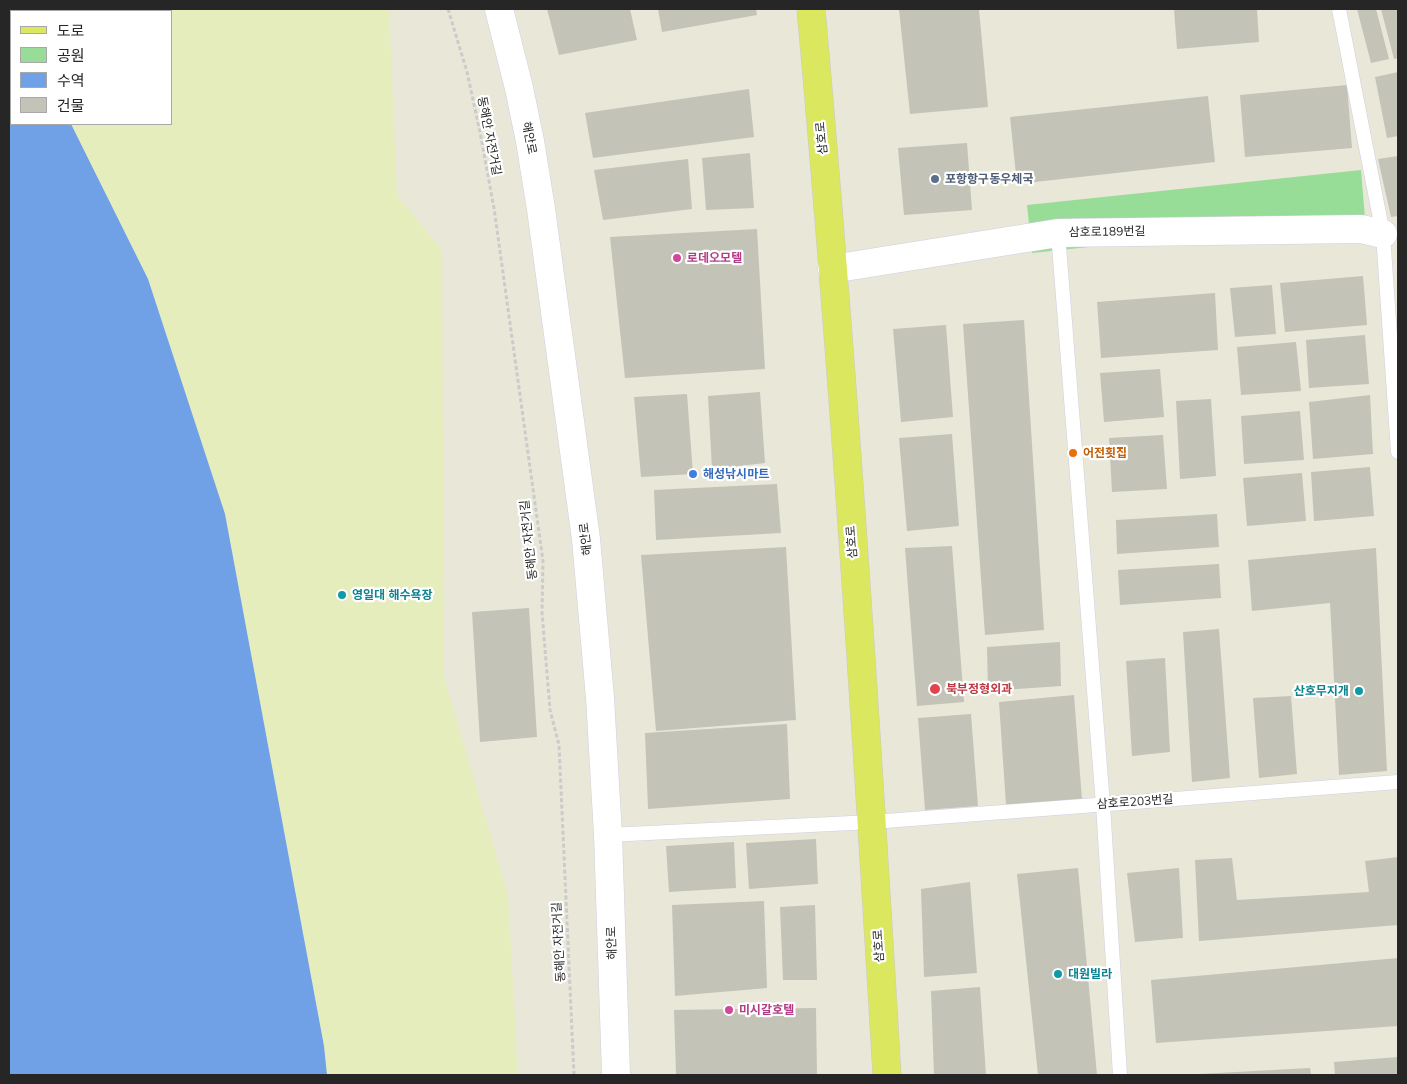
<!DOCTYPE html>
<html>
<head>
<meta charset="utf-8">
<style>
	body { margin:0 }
	#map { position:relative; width:1407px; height:1084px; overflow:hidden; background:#e9e7d8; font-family:Mulish,"Noto Sans KR",sans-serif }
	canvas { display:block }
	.frame { position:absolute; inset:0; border:10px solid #262626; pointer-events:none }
	.legend { position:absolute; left:10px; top:10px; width:162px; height:115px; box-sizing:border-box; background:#fff; border:1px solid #a8a8a8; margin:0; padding:6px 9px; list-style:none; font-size:15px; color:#262626 }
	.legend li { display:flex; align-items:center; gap:10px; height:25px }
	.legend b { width:25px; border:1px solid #a8a8a8 }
</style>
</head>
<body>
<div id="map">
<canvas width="1407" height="1084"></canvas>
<div class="frame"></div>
<ul class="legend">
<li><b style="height:6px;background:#dbe75f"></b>도로</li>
<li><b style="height:14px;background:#98dd97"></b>공원</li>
<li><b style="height:14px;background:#70a0e6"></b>수역</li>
<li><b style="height:14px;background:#c4c3b8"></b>건물</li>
</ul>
</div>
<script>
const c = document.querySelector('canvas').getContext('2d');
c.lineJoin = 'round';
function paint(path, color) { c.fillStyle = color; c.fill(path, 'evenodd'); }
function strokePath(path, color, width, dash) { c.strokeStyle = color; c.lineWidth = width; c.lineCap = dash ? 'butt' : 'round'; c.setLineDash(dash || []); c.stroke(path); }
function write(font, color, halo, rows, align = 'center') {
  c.font = font + ' Mulish,"Noto Sans KR",sans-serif'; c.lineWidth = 4.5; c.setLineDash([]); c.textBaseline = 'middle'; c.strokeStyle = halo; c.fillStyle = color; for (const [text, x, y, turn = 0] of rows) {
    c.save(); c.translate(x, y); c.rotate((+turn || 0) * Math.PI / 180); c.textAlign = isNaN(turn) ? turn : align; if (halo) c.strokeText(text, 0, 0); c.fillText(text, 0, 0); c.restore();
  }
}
paint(new Path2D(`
	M1361 170 1365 218 1032 253 1027 205Z`), '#98dd97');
paint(new Path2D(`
	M15 9H389L397 195 442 250 444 677 508 895 518 1075H327L324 1046 225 514 148 279 71 124H171V11H16Z`), '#e5edbc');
paint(new Path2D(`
	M9 9H15L16 11H11V124H71L148 279 225 514 324 1046 327 1075H9Z`), '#70a0e6');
paint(new Path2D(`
	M547 9H630L637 40 559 55Z
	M658 9H756L757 15 662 32Z
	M899 9H979L988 107 910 114Z
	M1174 9H1257L1259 42 1177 49Z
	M1357 9H1376L1389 59 1371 63Z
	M1381 9H1398V58L1394 59Z
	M1398 72V136L1387 138 1375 77Z
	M1347 85 1352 148 1245 157 1240 95Z
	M749 89 754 137 593 158 585 113Z
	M1208 96 1215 162 1017 184 1010 117Z
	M967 143 972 210 904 215 898 148Z
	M750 153 754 208 706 210 702 158Z
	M1398 156V216L1391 217 1378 159Z
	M688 159 692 209 603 220 594 170Z
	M757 229 765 369 625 378 610 237Z
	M1363 276 1367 325 1285 332 1280 283Z
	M1272 285 1276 334 1235 337 1230 288Z
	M1215 293 1218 350 1101 358 1097 302Z
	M1024 320 1044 630 985 635 963 324Z
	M946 325 953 417 901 422 893 329Z
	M1365 335 1369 384 1309 388 1306 340Z
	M1296 342 1301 391 1241 395 1237 347Z
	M1160 369 1164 417 1104 422 1100 373Z
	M760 392 765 463 712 469 708 396Z
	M687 394 693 474 641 477 634 397Z
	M1370 395 1373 454 1313 459 1309 402Z
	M1211 399 1216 476 1180 479 1176 401Z
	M1300 411 1304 460 1244 464 1241 416Z
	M952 434 959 526 907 531 899 438Z
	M1163 435 1167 489 1112 492 1109 438Z
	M1370 467 1374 516 1314 521 1311 472Z
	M1302 473 1306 521 1247 526 1243 478Z
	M777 484 781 533 656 540 654 490Z
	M1217 514 1219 547 1117 554 1116 520Z
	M952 546 964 702 917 706 905 548Z
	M786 547 796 720 656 731 641 555Z
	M1376 548 1387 771 1339 775 1330 603 1252 611 1248 560Z
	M1219 564 1221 598 1120 605 1118 570Z
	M529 608 537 737 480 742 472 612Z
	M1219 629 1230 778 1192 782 1183 632Z
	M1060 642 1061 686 988 691 987 647Z
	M1165 658 1170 752 1132 756 1126 661Z
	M1074 695 1082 800 1006 805 999 702Z
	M1291 696 1297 774 1259 778 1253 698Z
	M971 714 978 806 925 810 918 718Z
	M787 724 790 799 648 809 645 733Z
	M816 839 818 884 749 889 746 843Z
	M734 842 736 888 669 892 666 846Z
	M1398 857V925L1199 941 1195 860 1232 858 1237 900 1369 892 1365 861Z
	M1078 868 1097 1075H1038L1017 874Z
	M1179 868 1183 938 1135 942 1127 873Z
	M970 882 977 973 924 977 921 889Z
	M764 901 767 988 675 996 672 905Z
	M815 905 817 980H783L780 907Z
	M1398 958V1026L1156 1043 1151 980Z
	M980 987 986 1075H934L931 991Z
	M816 1008 817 1075H676L674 1010Z
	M1398 1057V1075H1335L1334 1062Z
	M1310 1068 1311 1075H1199V1074Z`), '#c4c3b8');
const lane = new Path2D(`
	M1339 9 1383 234 1398 452
	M1058 233 1103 805 1120 1075
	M608 835 872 822 1398 782`);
const street = new Path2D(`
	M832 269 1058 233 1361 229 1383 234`);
const secondary = new Path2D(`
	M499 9 519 88 530 141 541 209 586 539 600 698 608 835 616 1075`);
const primary = new Path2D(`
	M811 9C843 364 866 720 887 1075`);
strokePath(lane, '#d0cedf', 15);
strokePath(street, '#d0cedf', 29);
strokePath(secondary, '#d0cedf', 29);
strokePath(primary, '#cbcbcb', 29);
strokePath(new Path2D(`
	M448 9 467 72 480 132 494 208 543 561 542 612 550 710 559 745 574 1075`), '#cbcbcb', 3, [4, 2.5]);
strokePath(lane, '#fff', 14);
strokePath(street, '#fff', 28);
strokePath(secondary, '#fff', 28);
strokePath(primary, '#dbe75f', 28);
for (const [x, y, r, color] of [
	[935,179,5,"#5c6f8a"],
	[677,258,5,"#d1479c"],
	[1073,453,5,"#e8710a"],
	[693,474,5,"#3f7fe0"],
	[342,595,5,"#0f9aa8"],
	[935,689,6,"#e0444e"],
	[1359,691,5,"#0f9aa8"],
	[1058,974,5,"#0f9aa8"],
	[729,1010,5,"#d1479c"]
]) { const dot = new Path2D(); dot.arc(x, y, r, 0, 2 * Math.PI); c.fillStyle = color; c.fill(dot); strokePath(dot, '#fff', 2); }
write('12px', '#262626', '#fff', [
	["동해안 자전거길",489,136,79],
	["해안로",529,138,79],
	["삼호로",822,138,-95],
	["삼호로189번길",1107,232,-1],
	["해안로",586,539,-97],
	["동해안 자전거길",529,540,-96],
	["삼호로",852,542,-94],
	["삼호로203번길",1135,802,-4],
	["동해안 자전거길",559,942,-93],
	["해안로",612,943,-92],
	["삼호로",879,946,-93]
]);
write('bold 12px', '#4e5e75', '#fff', [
	["포항항구동우체국",945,179]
], 'left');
write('bold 12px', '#b23c85', '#fff', [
	["로데오모텔",687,258],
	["미시갈호텔",739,1010]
], 'left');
write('bold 12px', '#c56008', '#fff', [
	["어전횟집",1083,453]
], 'left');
write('bold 12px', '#366cbe', '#fff', [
	["해성낚시마트",703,474]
], 'left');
write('bold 12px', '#0d838f', '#fff', [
	["영일대 해수욕장",352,595],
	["산호무지개",1349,691,"right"],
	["대원빌라",1068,974]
], 'left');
write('bold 12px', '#be3a42', '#fff', [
	["북부정형외과",946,689]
], 'left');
</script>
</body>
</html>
